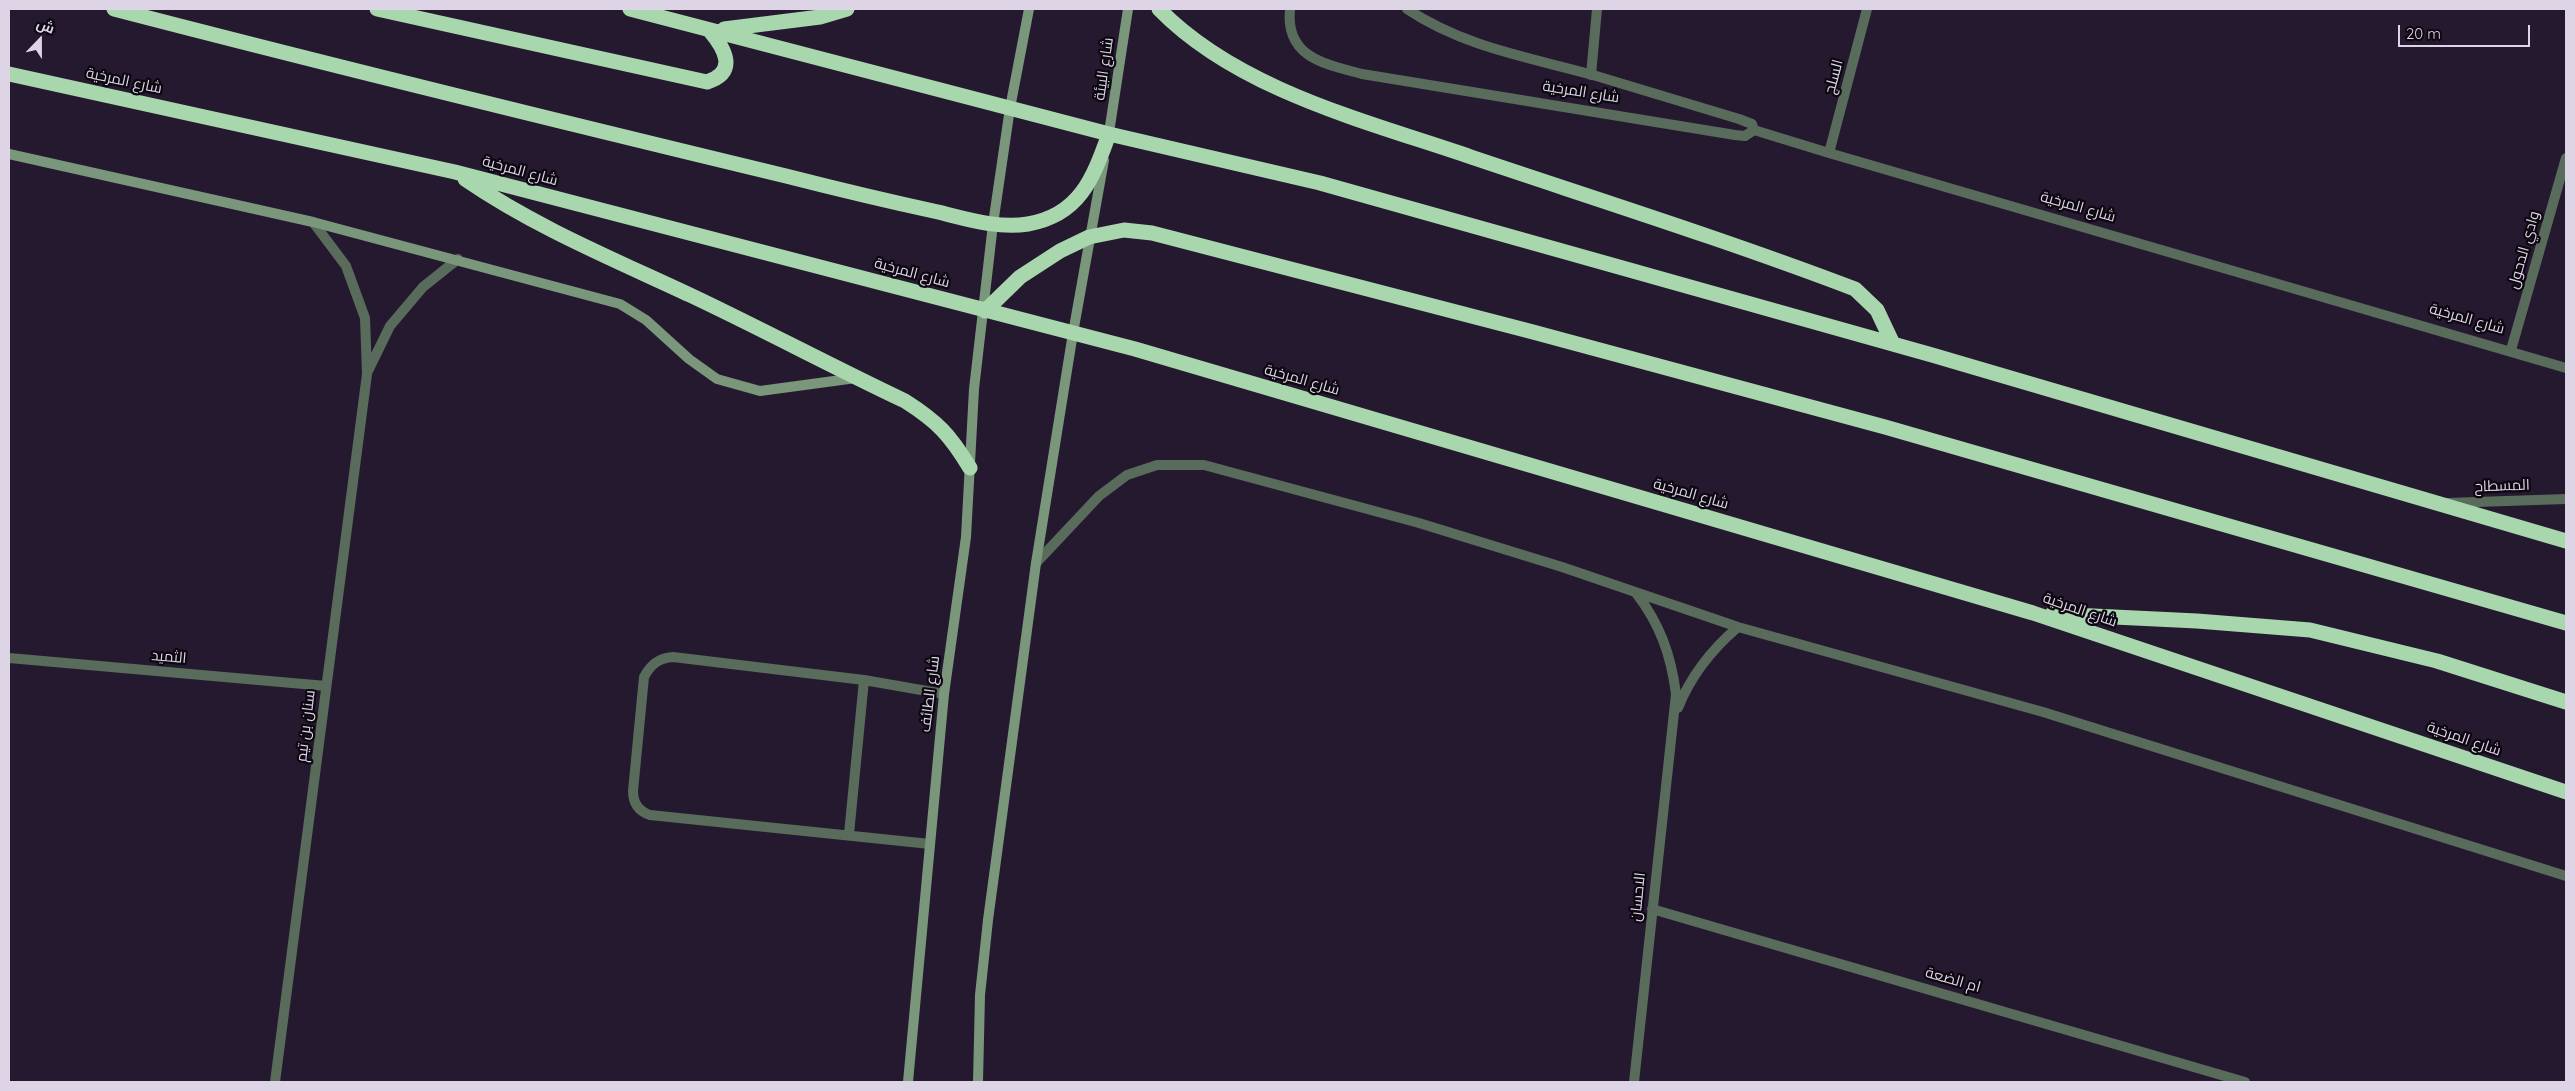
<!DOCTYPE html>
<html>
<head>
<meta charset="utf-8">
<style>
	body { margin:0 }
	#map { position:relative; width:2575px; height:1091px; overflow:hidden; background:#251930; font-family:Quicksand,Cairo,sans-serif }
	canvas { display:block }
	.frame { position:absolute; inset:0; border:10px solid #ddd5e5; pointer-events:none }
	.north { position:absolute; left:15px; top:15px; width:50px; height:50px; -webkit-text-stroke:4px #0c0710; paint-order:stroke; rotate:22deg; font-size:14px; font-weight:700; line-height:20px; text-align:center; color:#ddd5e5 }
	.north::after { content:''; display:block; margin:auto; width:18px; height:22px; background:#ddd5e5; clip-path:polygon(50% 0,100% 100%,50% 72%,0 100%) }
	.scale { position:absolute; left:2398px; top:25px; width:132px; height:22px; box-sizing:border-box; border:2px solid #ddd5e5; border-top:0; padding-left:6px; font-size:15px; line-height:18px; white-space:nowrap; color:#ddd5e5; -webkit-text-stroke:4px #0c0710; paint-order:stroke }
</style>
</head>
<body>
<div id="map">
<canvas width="2575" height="1091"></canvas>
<div class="frame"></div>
<div class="north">ش</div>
<div class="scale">20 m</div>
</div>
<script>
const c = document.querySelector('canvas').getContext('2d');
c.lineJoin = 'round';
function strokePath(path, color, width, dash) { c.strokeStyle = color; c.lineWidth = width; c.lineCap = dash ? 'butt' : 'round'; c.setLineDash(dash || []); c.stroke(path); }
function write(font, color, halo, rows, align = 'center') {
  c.font = font + ' Quicksand,Cairo,sans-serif'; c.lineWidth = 4.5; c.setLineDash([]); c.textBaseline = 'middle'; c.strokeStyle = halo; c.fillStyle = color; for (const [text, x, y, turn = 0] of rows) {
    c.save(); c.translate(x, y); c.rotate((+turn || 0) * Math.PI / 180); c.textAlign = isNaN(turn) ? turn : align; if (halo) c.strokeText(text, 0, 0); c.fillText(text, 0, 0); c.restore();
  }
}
strokePath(new Path2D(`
	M1591 75 1597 9
	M849 834 864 680
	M930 844 650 815C638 811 633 803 633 791L644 677C651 664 659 658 673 657L864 680 944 694`), '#596b5b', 10);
strokePath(new Path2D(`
	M1290 9C1285 57 1324 64 1362 74L1735 135 1745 136 1754 130
	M1407 9C1464 47 1528 57 1593 75 1641 89 1690 104 1739 119L1752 124 1754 130 1829 153 2566 368
	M1829 153 1867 9
	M2511 350 2566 158
	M368 371 390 326 423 287 458 259
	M2447 503 2566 499
	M1036 563 1099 496 1127 475 1157 465H1204L1419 523 1562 567 1738 627 2043 712 2566 876
	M9 658 326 686
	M1678 708C1691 675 1711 650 1738 627
	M1652 909 2245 1082
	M275 1082 367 374 365 318 346 266 313 222
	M1634 1082 1676 694C1671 655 1660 624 1636 593`), '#596b5b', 10);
strokePath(new Path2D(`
	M1108 139 1128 9
	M9 154 313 222 620 304 646 320 689 359 717 379 760 391 856 378
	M908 1082 944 694 966 537 974 389 993 224 1010 108 1029 9
	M978 1082 980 995 988 920 1036 563 1073 333 1104 160`), '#7a977c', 10);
strokePath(new Path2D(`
	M114 9C337 67 562 122 786 176 837 189 887 201 938 212 967 219 998 229 1028 224 1080 215 1093 178 1109 134
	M377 9 707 82C738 72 725 49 710 31
	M630 9 1109 134 1320 183 1932 355 2566 541
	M1159 9C1238 90 1366 121 1471 157 1599 200 1729 241 1855 289L1877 310 1893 344
	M724 29 820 17 847 9
	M9 74 455 172 1135 349 2033 613 2566 792
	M465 179C535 227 613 259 690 295 762 329 833 367 905 401 938 422 950 435 970 468
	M985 311 1020 277 1060 251 1089 237 1124 230 1152 233 1533 332 1885 427 2566 623
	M2052 614 2197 621 2310 630 2437 661 2566 702`), '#a9d7ad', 15);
write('15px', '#ddd5e5', '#0c0710', [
	["شارع البيئة",1104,69,-82],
	["السلج",1834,77,-75],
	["شارع المرخية",124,81,12],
	["شارع المرخية",1581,92,9],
	["شارع المرخية",520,171,15],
	["شارع المرخية",2078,207,16],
	["وادي الدحول",2524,250,-74],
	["شارع المرخية",912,273,15],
	["شارع المرخية",2467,319,16],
	["شارع المرخية",1302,380,16],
	["المسطاح",2502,486,-2],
	["شارع المرخية",1691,494,16],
	["شارع المرخية",2080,610,19],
	["الثميد",169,657,5],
	["شارع الطائف",930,694,-83],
	["سنان بن تيم",306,726,-83],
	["شارع المرخية",2464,739,19],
	["الاحسان",1638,897,-84],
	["ام الضعة",1953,980,16]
]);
</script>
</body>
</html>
